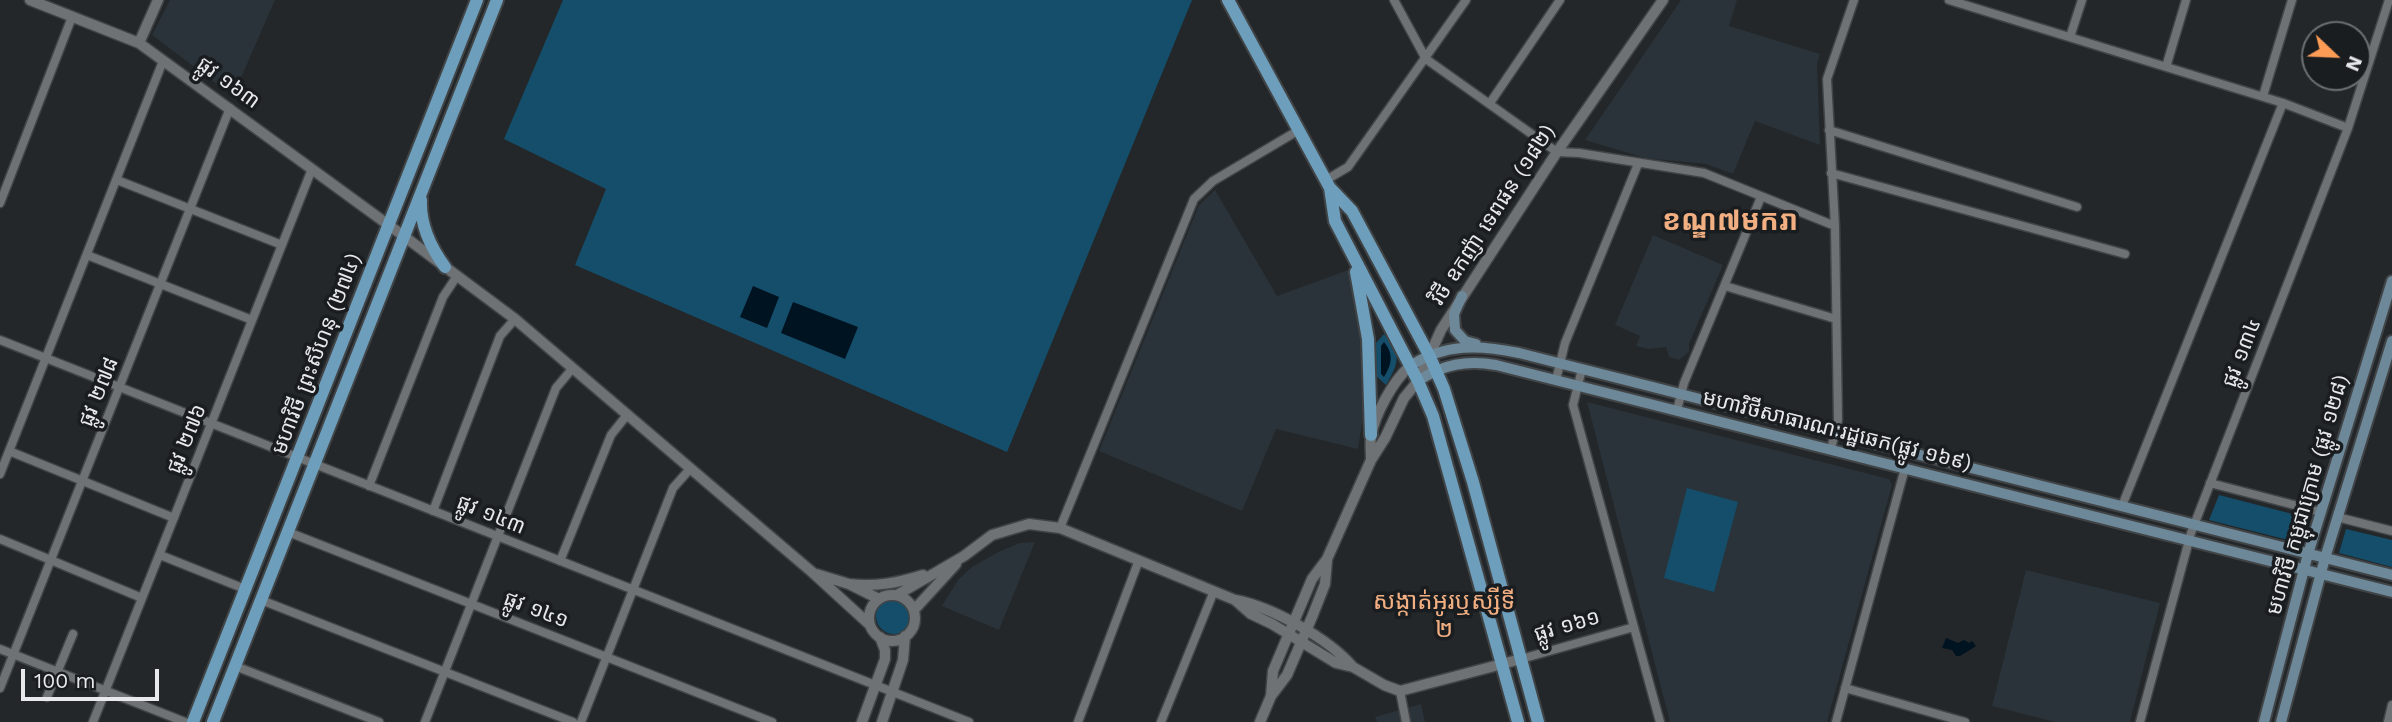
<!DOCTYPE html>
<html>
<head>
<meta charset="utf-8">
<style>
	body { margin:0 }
	#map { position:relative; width:2392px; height:722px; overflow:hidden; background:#232729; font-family:"Work Sans",sans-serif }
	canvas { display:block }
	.north { position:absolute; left:2301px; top:21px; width:70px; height:70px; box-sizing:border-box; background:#1a1d20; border:2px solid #6c6f71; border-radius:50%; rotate:113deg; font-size:19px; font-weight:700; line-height:28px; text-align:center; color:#e7e9eb }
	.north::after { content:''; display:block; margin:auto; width:24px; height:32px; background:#fd9c55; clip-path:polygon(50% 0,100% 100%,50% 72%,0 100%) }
	.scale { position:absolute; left:21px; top:669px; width:138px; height:32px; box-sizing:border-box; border:4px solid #e7e9eb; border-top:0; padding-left:9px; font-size:21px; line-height:24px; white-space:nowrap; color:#e7e9eb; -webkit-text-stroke:5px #1a1d20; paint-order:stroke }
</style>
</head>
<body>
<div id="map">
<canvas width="2392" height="722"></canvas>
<div class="north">N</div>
<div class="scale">100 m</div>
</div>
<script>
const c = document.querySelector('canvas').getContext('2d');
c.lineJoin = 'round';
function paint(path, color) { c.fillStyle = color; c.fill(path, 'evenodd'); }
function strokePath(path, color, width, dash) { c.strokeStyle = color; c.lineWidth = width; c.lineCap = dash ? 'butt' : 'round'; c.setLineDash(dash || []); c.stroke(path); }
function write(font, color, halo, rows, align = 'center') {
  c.font = font + ' "Work Sans","Noto Sans Khmer",sans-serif'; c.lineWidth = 7; c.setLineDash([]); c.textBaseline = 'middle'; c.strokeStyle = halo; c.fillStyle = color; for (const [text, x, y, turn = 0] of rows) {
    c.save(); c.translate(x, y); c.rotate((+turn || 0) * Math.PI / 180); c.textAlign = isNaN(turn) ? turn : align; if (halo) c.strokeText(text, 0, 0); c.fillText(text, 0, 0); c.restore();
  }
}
paint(new Path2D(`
	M170 0H275L233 96 152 35Z
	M1681 0H1737L1729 26 1820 54 1817 65 1820 145 1755 121 1733 174 1706 164 1645 158 1585 140Z
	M1215 190 1277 296 1348 270 1360 314 1357 315 1361 334 1362 403 1365 404 1358 449 1276 429 1242 511 1099 451 1199 205Z
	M1653 235 1723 265 1689 344V352L1679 360 1669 357 1666 347 1649 349 1636 346 1640 336 1615 325Z
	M1587 402 1889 479 1892 485 1827 722H1670Z
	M1035 542 999 630 942 606 958 580 972 567 998 552 1020 543Z
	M2026 570 2160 603 2130 722H2055L1992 706Z
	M1421 704 1425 722H1377L1375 717Z`), '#2a3339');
paint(new Path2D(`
	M563 0H1192L1007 452 575 265 606 189 504 139Z
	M1384 334C1402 354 1399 363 1386 385L1376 376V343Z
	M1687 488 1738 502 1714 592 1664 578Z
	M2219 495 2308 518 2300 543 2209 520Z
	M2346 529 2392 540V567L2339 553Z
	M876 616a18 18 0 1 1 36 0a18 18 0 1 1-36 0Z`), '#154e6a');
paint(new Path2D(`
	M753 286 779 297 767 328 740 317Z
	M793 302 858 327 845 359 781 333Z
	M1384 342C1394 354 1392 364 1384 377L1381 374V346Z
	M1946 638 1958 643 1964 640 1969 643 1972 641 1976 646 1960 656H1956L1952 650 1942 648Z`), '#001321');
const minor = new Path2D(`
	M1394 0 1426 59 1557 152 1579 153 1704 173 1835 226
	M1949 0 2283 103 2348 128
	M2070 37 2082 0
	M2166 67 2186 0
	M2263 96 2292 0
	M1490 103 1560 0
	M1829 130 2077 207
	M1831 173 2125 254
	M117 180 282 245
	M1326 180 1348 167 1466 0
	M0 203 72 17
	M87 255 252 320
	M1725 286 1836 319
	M0 340 969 722
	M1582 369 1573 405 1660 722
	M1556 380 1565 343 1638 164
	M1677 410 1684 383 1761 197
	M1831 449 1838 420 1835 226 1827 79 1854 0
	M9 451 174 518
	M0 474 163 61
	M2210 483 2321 512
	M369 486 443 297 457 276
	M2122 506 2283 103
	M433 511 500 336 515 319
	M2337 517 2392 531
	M1060 528 1194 199 1213 181 1299 130
	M288 532 772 722
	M0 539 142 598
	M160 555 245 589
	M560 561 611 435 627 415
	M261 600 573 722
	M0 649 185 722
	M1521 659 1634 627
	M235 666 379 722
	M0 688 230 108
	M1845 688 1965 722
	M1400 691 1406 722
	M47 697 73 634
	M93 722 312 169
	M425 722 556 388 572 369
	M581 722 673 488 690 469
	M1078 722 1139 560
	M1161 722 1214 591
	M1836 722 1905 468
	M2140 722 2191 533 2348 128 2389 0
	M2388 722 2392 705`);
const tertiary = new Path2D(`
	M30 0 139 43 405 237 515 319 812 572 870 625
	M139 43 158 0
	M1371 459C1371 452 1370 443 1371 436 1375 414 1393 381 1410 366
	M816 574 849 584 879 599
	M849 584C876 587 897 583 923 575
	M897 595 964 556 992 535 1029 524 1060 528 1235 600C1272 607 1328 638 1353 667
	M869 618a23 23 0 1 1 46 0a23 23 0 1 1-46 0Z
	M1235 600 1251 614 1272 624 1336 663 1353 667 1384 685 1400 691 1521 659
	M914 610 956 564
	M1271 696 1273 671 1312 579 1327 559 1371 460 1385 438 1404 398 1418 381 1441 330 1557 152 1663 0
	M862 722 885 659V650L880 637
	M882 722 903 660 905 636
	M1260 722 1271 696 1287 675 1312 617 1325 584 1327 560`);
const secondary = new Path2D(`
	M1462 296 1454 314 1455 330 1465 341 1476 344
	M1410 366C1445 343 1480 345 1519 353L2392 575
	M1418 381C1443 364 1467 360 1496 365L2392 592
	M2264 722 2308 554 2392 281
	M2281 722 2325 558 2392 341`);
const primary = new Path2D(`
	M1228 0 1330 188 1352 211 1429 355 1444 389 1473 482 1538 722
	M1330 188 1335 221 1418 381 1433 416 1518 722
	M421 200C420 224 431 248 445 267
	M1356 272 1368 339 1371 435
	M193 722 477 0
	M213 722 497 0`);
strokePath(minor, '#414446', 11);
strokePath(tertiary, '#414446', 13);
strokePath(secondary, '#414446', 14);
strokePath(primary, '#414446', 16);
strokePath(minor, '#6e7275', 8);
strokePath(tertiary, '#6e7275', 10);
strokePath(secondary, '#6d8898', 10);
strokePath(primary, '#6d9ebb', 12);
write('21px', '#e7e9eb', '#1a1d20', [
	["ផ្លូវ ១៦៣",228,83,36],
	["វិថី ឧកញ៉ា ទេពផន (១៨២)",1493,215,-57],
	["ផ្លូវ ១៣៤",2242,353,-69],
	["មហាវិថី ព្រះសីហនុ (២៧៤)",317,354,-69],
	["ផ្លូវ ២៧៨",99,392,-68],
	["មហាវិថីសាធារណៈរដ្ឋឆេក(ផ្លូវ ១៦៩)",1837,431,14],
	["ផ្លូវ ២៧៦",187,439,-68],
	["មហាវិថី កម្ពុជាក្រោម (ផ្លូវ ១២៨)",2308,495,-74],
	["ផ្លូវ ១៤៣",491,515,22],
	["ផ្លូវ ១៤១",536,610,21],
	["ផ្លូវ ១៦១",1567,626,-16]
]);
write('24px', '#f2af81', '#1a1d20', [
	["សង្កាត់អូរឬស្សីទី",1444,602],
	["២",1444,630]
]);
write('bold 28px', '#f2af81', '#1a1d20', [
	["ខណ្ឌ៧មករា",1730,222]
]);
</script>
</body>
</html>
